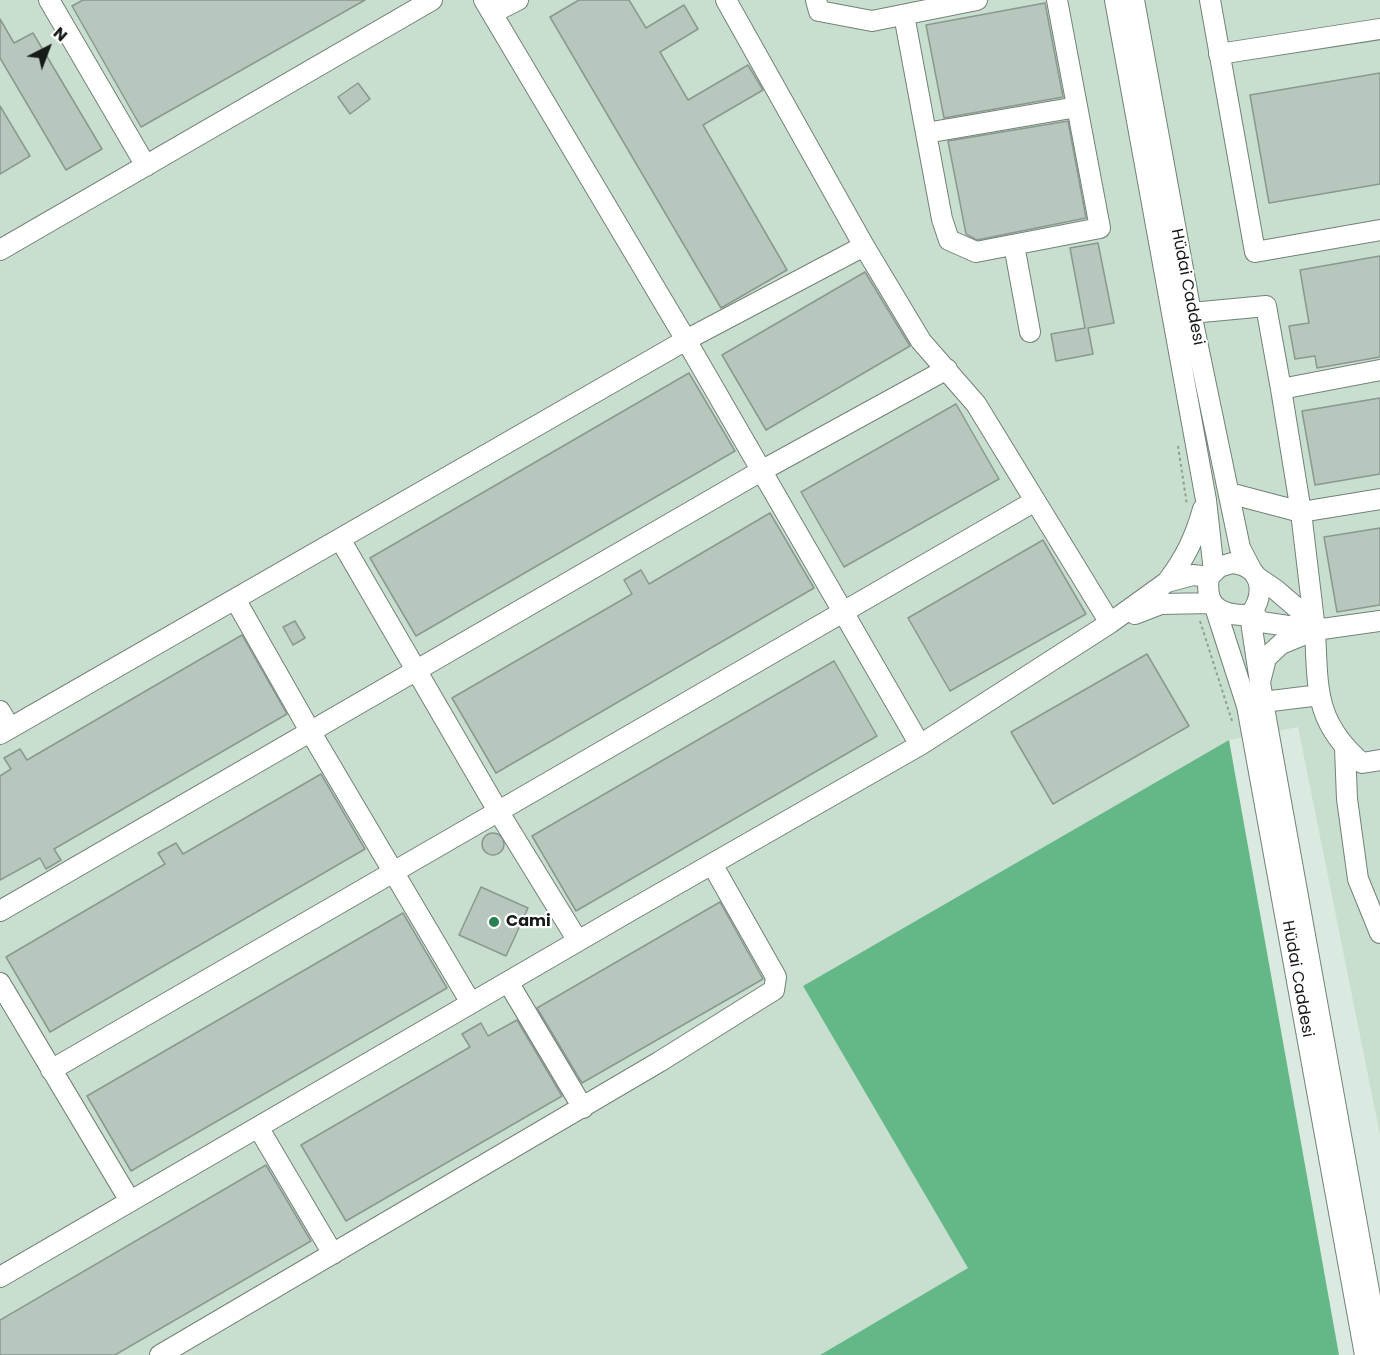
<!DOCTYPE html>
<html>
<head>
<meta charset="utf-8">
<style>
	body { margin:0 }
	#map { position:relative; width:1380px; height:1355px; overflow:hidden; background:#daeae0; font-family:Poppins,sans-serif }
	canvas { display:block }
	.north { position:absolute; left:18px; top:18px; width:60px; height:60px; -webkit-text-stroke:4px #fff; paint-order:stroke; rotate:42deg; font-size:16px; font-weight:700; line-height:24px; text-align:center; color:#161b18 }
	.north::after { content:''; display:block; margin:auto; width:21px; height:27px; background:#161b18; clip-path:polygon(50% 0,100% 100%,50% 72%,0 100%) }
</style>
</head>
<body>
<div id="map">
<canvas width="1380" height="1355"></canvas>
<div class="north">N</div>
</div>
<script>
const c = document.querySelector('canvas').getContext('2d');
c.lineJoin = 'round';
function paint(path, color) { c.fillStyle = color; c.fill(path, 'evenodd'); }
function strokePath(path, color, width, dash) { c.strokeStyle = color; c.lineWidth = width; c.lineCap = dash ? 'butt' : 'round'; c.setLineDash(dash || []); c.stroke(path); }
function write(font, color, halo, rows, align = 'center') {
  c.font = font + ' Poppins,sans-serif'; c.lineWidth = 4.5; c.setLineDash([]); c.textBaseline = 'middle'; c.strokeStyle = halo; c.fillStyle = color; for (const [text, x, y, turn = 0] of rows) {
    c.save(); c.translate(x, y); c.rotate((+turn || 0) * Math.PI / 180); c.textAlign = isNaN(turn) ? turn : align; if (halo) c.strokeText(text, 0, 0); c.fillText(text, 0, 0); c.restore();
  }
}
paint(new Path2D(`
	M0 0H1380V1135L1298 727 1229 740 803 986 969 1268 820 1355H0Z`), '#c8dfd0');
paint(new Path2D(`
	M1229 740 1339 1355H820L968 1268 803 986Z`), '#64b888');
const building = new Path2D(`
	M83 0H365L141 127 72 6Z
	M579 0H629L646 28 684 5 698 29 660 52 688 100 748 65 763 90 703 125 787 270 721 308 550 17Z
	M1045 3 1063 97 944 118 926 25Z
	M0 19 14 43 33 33 102 149 66 170 0 58Z
	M1380 73V184L1269 203 1250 95Z
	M358 83 370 99 350 114 338 97Z
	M0 106 30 156 0 174Z
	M1068 121 1086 218 977 240 966 234 948 141Z
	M1098 243 1114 323 1088 328 1093 354 1056 361 1051 334 1085 328 1070 248Z
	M1380 256V357L1317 368 1315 356 1295 359 1289 326 1309 323 1300 270Z
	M865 272 910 346 766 430 722 355Z
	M689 373 735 451 416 636 370 558Z
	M1380 398V474L1315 485 1302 411Z
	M956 404 999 479 844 567 801 492Z
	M770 513 814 588 496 773 452 698 632 594 624 580 641 570 649 584Z
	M1380 528V605L1337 612 1324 537Z
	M1043 540 1086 614 950 691 908 618Z
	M295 621 305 638 293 645 283 627Z
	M242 635 287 714 54 849 61 860 46 869 40 858 0 880V776L11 769 4 758 20 749 27 760Z
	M1147 654 1189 726 1053 804 1011 732Z
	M834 661 877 736 576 911 532 836Z
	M321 774 365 849 50 1032 6 957 165 864 158 853 176 843 183 854Z
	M482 844a11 11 0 1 1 22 0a11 11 0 1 1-22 0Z
	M481 887 528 908 506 956 459 935Z
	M720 902 763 979 582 1083 537 1008Z
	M403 913 447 988 131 1171 87 1096Z
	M517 1020 562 1096 346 1221 301 1145 470 1047 462 1034 481 1023 488 1036Z
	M266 1165 311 1241 115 1355H0V1320Z`);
paint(building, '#b8c7bd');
strokePath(building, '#8a988f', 1.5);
const minor = new Path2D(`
	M49 0 146 166
	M484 0 686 340 920 745
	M726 0 864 246 921 341 976 404 1110 623
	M816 0 819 11 872 21 977 0
	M1115 0 1206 500 1214 572
	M1134 0 1191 313 1240 548 1252 571
	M1210 0 1255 252 1380 230
	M492 13 518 0
	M904 15 942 219 949 240 976 252 1100 228 1057 0
	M1219 54 1380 29
	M926 133 1077 107
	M1014 245 1030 332
	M0 250 432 0
	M1191 313 1266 306 1281 389
	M1380 370 1281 389 1301 512 1315 630 1380 621
	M1229 493 1301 512 1380 499
	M340 539 498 811 578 941
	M1232 563C1263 566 1266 594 1250 615 1222 616 1204 608 1209 577L1219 567Z
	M1257 577 1276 590 1313 622
	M1167 582C1185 558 1195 538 1203 509
	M235 599 310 731 471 1003
	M1215 607 1247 706 1365 1355
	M1252 612 1261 622 1315 630
	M1135 614 1161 604 1212 603
	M1250 615 1263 702 1380 1352
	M1315 630C1318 688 1314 722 1362 763L1380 760
	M1261 678 1266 658 1281 644 1315 630
	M1263 702 1320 695
	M0 711 10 728
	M0 734 686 340 864 246
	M1345 748 1347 799 1358 879 1380 933
	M0 911 761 471 947 369
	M508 982 583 1108
	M0 983 130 1201
	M51 1070 1035 501
	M258 1127 333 1254
	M0 1277 628 912 920 745 1110 623 1167 582 1193 575 1209 577
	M160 1355 659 1062 774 990 776 977 712 864`);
strokePath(minor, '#738178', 22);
strokePath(new Path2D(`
	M1178 446 1187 505
	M1200 621 1232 721`), '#919d95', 2, [3, 3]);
strokePath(minor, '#fff', 20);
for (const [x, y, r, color] of [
	[494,922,6,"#298053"]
]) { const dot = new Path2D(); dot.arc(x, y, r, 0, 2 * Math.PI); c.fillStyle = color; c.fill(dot); strokePath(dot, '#fff', 2); }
write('16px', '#161b18', '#fff', [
	["Hüdai Caddesi",1187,287,79],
	["Hüdai Caddesi",1297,979,80]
]);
write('bold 16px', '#161b18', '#fff', [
	["Cami",506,922]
], 'left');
</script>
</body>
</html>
